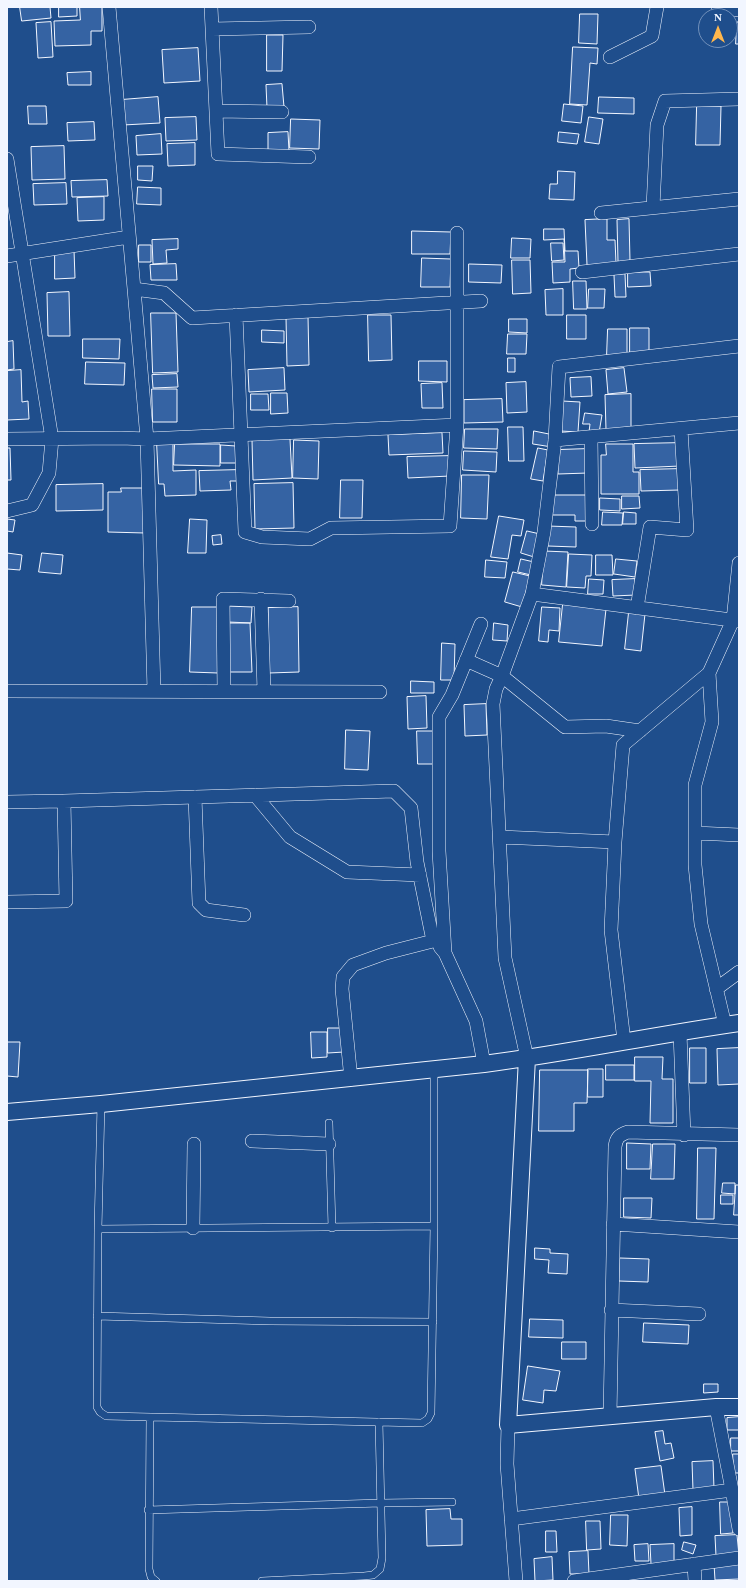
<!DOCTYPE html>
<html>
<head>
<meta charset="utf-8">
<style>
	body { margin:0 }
	#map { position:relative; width:746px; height:1588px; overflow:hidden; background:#1f4e8c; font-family:Georgia,serif }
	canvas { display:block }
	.frame { position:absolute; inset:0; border:8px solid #f2f6ff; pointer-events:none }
	.north { position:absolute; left:698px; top:8px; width:40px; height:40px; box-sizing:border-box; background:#1f4e8c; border:1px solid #7391ba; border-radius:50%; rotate:0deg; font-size:11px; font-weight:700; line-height:16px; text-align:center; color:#f2f6ff }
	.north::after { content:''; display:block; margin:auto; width:14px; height:18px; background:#ffb74d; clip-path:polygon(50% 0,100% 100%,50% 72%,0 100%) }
</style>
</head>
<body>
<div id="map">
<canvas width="746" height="1588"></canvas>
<div class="frame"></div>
<div class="north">N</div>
</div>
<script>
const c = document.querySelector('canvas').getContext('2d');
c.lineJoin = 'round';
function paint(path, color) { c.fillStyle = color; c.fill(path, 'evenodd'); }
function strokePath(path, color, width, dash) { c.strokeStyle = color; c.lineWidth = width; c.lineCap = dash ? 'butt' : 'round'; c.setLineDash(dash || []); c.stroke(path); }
const building = new Path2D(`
	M20 7H50L51 18 22 21Z
	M59 7H77V16L59 17Z
	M80 7H102V31H91V45L55 46 54 21 80 20Z
	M580 14H598L597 44 579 43Z
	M51 22 53 57 38 58 36 23Z
	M737 22H739V44H736Z
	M267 35H283L282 71H267Z
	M573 47 598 48 597 64 590 63 587 105 570 104Z
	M198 48 200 81 164 83 162 50Z
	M91 72V85H68L67 73Z
	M282 84 284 107 267 108 266 85Z
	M158 97 160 123 123 125 121 100Z
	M599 97 634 98V114L598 113Z
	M564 104 583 106 581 123 562 121Z
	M28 106H46L47 124H29Z
	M697 106H721L720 145H696Z
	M196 117 197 140 166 141 165 118Z
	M589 117 603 119 599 144 585 142Z
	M291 119 320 120 319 149 290 148Z
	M94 122 95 140 68 141 67 123Z
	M288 132 289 151 268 152V133Z
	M559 132 579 134 577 144 558 142Z
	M161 134 162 154 137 155 136 136Z
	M195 143V165L168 166 167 144Z
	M64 146 65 179 32 180 31 147Z
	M138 166H153L152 181 138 180Z
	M558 171 575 172 574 200 549 199 550 184H557Z
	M107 180 108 196 72 197 71 181Z
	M66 183 67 204 34 205 33 184Z
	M138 187 161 188V205L137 204Z
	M104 197V220L78 221 77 198Z
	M607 219V240H615L616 263 587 265 585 220Z
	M629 219 630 261 618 262 617 220Z
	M544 229H564L565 251H578L579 268 570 269V282L553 283 552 262H565L564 239 544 240Z
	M412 231 451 232 450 254H412Z
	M512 238 531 239 530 258H511Z
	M178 239V249L166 250 167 263 153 264 152 240Z
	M551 243H563L564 260 552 261Z
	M139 245H151V262H139Z
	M55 250H74L75 278 55 279Z
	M422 258 451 259 450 287H421Z
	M512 260H530L531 293 513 294Z
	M176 264 177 280H151L150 265Z
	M469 264 502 265 501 283 469 282Z
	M628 272H650L651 286 628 287Z
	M625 274 626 297H615L614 275Z
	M573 281H586L587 309H574Z
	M563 289V315H546L545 290Z
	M589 289H605L604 308H588Z
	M69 292 70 336H48L47 293Z
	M151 313H176L178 372 153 373Z
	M368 315H391L392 360 369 361Z
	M567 315H586V339H567Z
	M308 316 309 365 287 366 286 317Z
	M509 319H527V333L509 332Z
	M630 328H649V353H630Z
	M608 329H627V355H607Z
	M262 330 284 331V343L262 342Z
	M508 334H527L526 354H507Z
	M83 339H120L119 359 83 358Z
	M13 341 14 369 7 370V342Z
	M508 358H515V372H508Z
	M419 361H447V382L419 381Z
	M86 362 125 363 124 385 85 384Z
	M284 368 285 390 249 392 248 370Z
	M624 368 627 392 608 394 606 370Z
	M21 370 22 402 28 401 29 419 7 420V371Z
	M177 374 178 387 153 388 152 375Z
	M591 377 592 396 571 397 570 378Z
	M526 382 527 412 507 413 506 383Z
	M442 383 443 408H422L421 384Z
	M152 389H177V422H153Z
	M271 393H287L288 413 271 414Z
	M251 394H268L269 410H251Z
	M631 394V427L618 428V430H606L605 395Z
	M502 399 503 422 464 423V400Z
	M562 401 580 402 578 432 560 431Z
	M585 413 602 415 599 433 589 432 590 424H583Z
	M508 427H523L524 461H509Z
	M465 429H498L497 449 464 448Z
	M534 431 554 435 552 447 533 444Z
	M442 433 443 453 389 455 388 435Z
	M290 439 292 478 253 480 252 440Z
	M294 440 319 441 318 479 293 478Z
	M157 443H173V471L196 470V495L165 496 164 484H159Z
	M680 443V466L635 468 634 444Z
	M175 444H220V466L174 465Z
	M606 444H633V472H639V494H601V455H606Z
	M221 445 236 446V463H221Z
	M7 448H10L11 480H7Z
	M538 448 548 450 543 481 531 479Z
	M587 449 588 473 558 474 557 450Z
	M464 451 497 452 496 472 463 470Z
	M449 456 450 476 408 478 407 457Z
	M679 469 680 490 641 491 640 470Z
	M238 470 239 481H230L231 490 200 491 199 471Z
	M462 475H489L487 519 461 518Z
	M341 480H363L362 518H340Z
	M293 483 294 528 255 529 254 484Z
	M103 484V510L56 511V485Z
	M121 488H146L145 533 108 532V492H121Z
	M551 495H586V521H575V515H550Z
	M622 496H639L640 508 622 509Z
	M600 498 620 499V511L600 510Z
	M603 512 623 513 622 525H602Z
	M624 512 636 513V524H623Z
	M499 516 524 520 521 536 512 535 508 559 491 557Z
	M7 519 15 520 13 532 7 531Z
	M190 519 207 520 206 553H188Z
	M548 526 576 527V547L548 546Z
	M527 531 540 534 534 557 521 553Z
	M221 535 222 544 213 545 212 536Z
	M544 551 568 552 566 587 542 585Z
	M7 553 22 555 20 570 7 569Z
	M42 553 63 555 61 574 39 572Z
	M569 554 592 555 591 576H586L585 588 567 587Z
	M596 555H612L613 575H596Z
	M521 559 534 562 531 575 518 572Z
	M616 559 637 561 635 577 614 574Z
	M486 560 507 562 505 578 485 577Z
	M513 572 530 576 522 607 505 602Z
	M589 579 604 580 603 594H588Z
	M635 579 636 595 613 596 612 580Z
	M563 604 606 609 602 646 559 642Z
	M229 606 252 607 251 623 228 622Z
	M192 607H220L218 673 190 672Z
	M298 607 299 672 269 673 268 608Z
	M542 607 560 608 559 631 549 630 548 642 539 641Z
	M629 612 645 614 641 651 625 649Z
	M228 623H250L252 672H229Z
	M494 623 508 625 507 641 493 640Z
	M442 643 455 644 454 680H441Z
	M411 681 434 682V693H411Z
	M426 696 427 728 408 729 407 697Z
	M486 704 487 735 465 736 464 705Z
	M346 730 370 731 368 770 345 769Z
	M417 731H433V764H418Z
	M328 1028H343L344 1052 328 1053Z
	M311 1032H327V1057L312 1058Z
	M7 1042H20L18 1077 7 1076Z
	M690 1048H706V1083H690Z
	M739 1048V1084L718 1085 717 1049Z
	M635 1057H663L662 1079H673V1123H650L651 1081H635Z
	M606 1065H634V1080H606Z
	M588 1069H603V1097H588Z
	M540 1070H588L587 1103H574V1131H539Z
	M627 1143 651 1144 650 1169H627Z
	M653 1144H675L674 1179H651Z
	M698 1148H716L714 1219H697Z
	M723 1183H735V1194L722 1193Z
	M736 1185H739V1215H734Z
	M721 1195H733V1204H721Z
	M624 1198H652L651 1218 624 1217Z
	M535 1248 550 1249V1253L568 1254 567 1274 548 1273 549 1260 535 1259Z
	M620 1258 649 1259 648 1282 619 1281Z
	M530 1319 563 1320V1338L529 1337Z
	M644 1323 689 1325 688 1344 643 1342Z
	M562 1342H586V1359H562Z
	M528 1366 560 1371 556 1391 544 1390 543 1403 523 1400Z
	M704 1384H718V1392L704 1393Z
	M739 1417V1430H727V1418Z
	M663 1431 665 1444 671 1443 674 1458 660 1461 655 1432Z
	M731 1438H739V1451H731Z
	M733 1454H739V1473H734Z
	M713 1461 714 1489 693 1490 692 1462Z
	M661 1466 665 1495 639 1499 635 1469Z
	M720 1502H732L733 1533 721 1534Z
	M692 1507V1535L680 1536 679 1508Z
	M450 1509 451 1519H462V1545L427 1546 426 1510Z
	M611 1515H628L627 1546 610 1545Z
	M586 1521H600L601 1549 587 1550Z
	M546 1531H556L557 1552H546Z
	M737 1535 739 1555 716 1556 715 1536Z
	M684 1542 696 1545 693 1554 682 1550Z
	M648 1544 649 1561H635L634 1545Z
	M674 1544V1563L651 1564 650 1545Z
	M588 1551 589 1574H570L569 1552Z
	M552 1557 553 1580 535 1581 534 1559Z
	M739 1563V1579L715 1580 714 1564Z`);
paint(building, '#3563a3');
strokePath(building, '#f2f6ff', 1);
const service = new Path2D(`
	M101 1104 98 1229 97 1407 100 1412 106 1416 422 1423 428 1419 431 1413 434 1226V1069
	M329 1123 332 1228
	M98 1229 434 1226
	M97 1316 270 1321 433 1322
	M150 1417 149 1569 151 1577 156 1581
	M148 1510 381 1503 452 1502
	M262 1581 364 1576 373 1575 380 1569 382 1558 379 1422`);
const minor = new Path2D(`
	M109 7 134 289 164 293 192 318 481 301
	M211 7 218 154 309 157
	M718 7 739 10
	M212 29 309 27
	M610 57 652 36 657 7
	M216 111 282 112
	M7 159 52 439 49 473 32 505 7 511
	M653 207 657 125 665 101 739 99
	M601 213 739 199
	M7 256 129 237
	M582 272 739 254
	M134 289 147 439 457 425
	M236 315 245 532 262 537 310 539 331 528 450 526 457 425V233
	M591 437 592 524
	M7 439 121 438 147 439 154 691
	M555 440 739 423
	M532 594 739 621
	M261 599 264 691
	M637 608 650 527 687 530 681 429
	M466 660 502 676 565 727 606 726 640 731
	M709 673 712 722 695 785V865L701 924 725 1025
	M7 691 380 692
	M224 691 223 599 289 601
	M255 795 290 837 347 872 420 875
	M195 797 199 903 206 910 244 915
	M64 801 394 791 411 808 417 862 433 941 386 953 353 965 343 977 342 989 351 1079
	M7 802 64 801 66 901 7 902
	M695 833 739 835
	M500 837 615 842
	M440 947 445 953 476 1021 484 1064
	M445 953 439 851V717L452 695 481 624
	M716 989 739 972
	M680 1033 684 1135
	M624 1041 611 930 615 842 623 745 709 673 733 620 739 563
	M527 1058 505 958 493 704 496 689 502 676 532 594 544 532 555 440 559 367 739 346
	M252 1141 329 1144
	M613 1224 739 1232
	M193 1228 194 1144
	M611 1310 699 1314
	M610 1416 615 1147C616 1138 619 1135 628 1132L739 1135
	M508 1425 507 1464 516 1581
	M732 1490 739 1529
	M511 1519 732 1490 716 1407
	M694 1564 695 1581
	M574 1581 739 1558`);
const tertiary = new Path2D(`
	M527 1058 508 1425 716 1407H739
	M7 1112 101 1104 484 1064C570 1053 654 1035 739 1023`);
strokePath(service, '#f2f6ff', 8);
strokePath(minor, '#f2f6ff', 14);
strokePath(tertiary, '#f2f6ff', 18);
strokePath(service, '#1f4e8c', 7);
strokePath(minor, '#1f4e8c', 13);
strokePath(tertiary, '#1f4e8c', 16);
</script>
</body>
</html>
